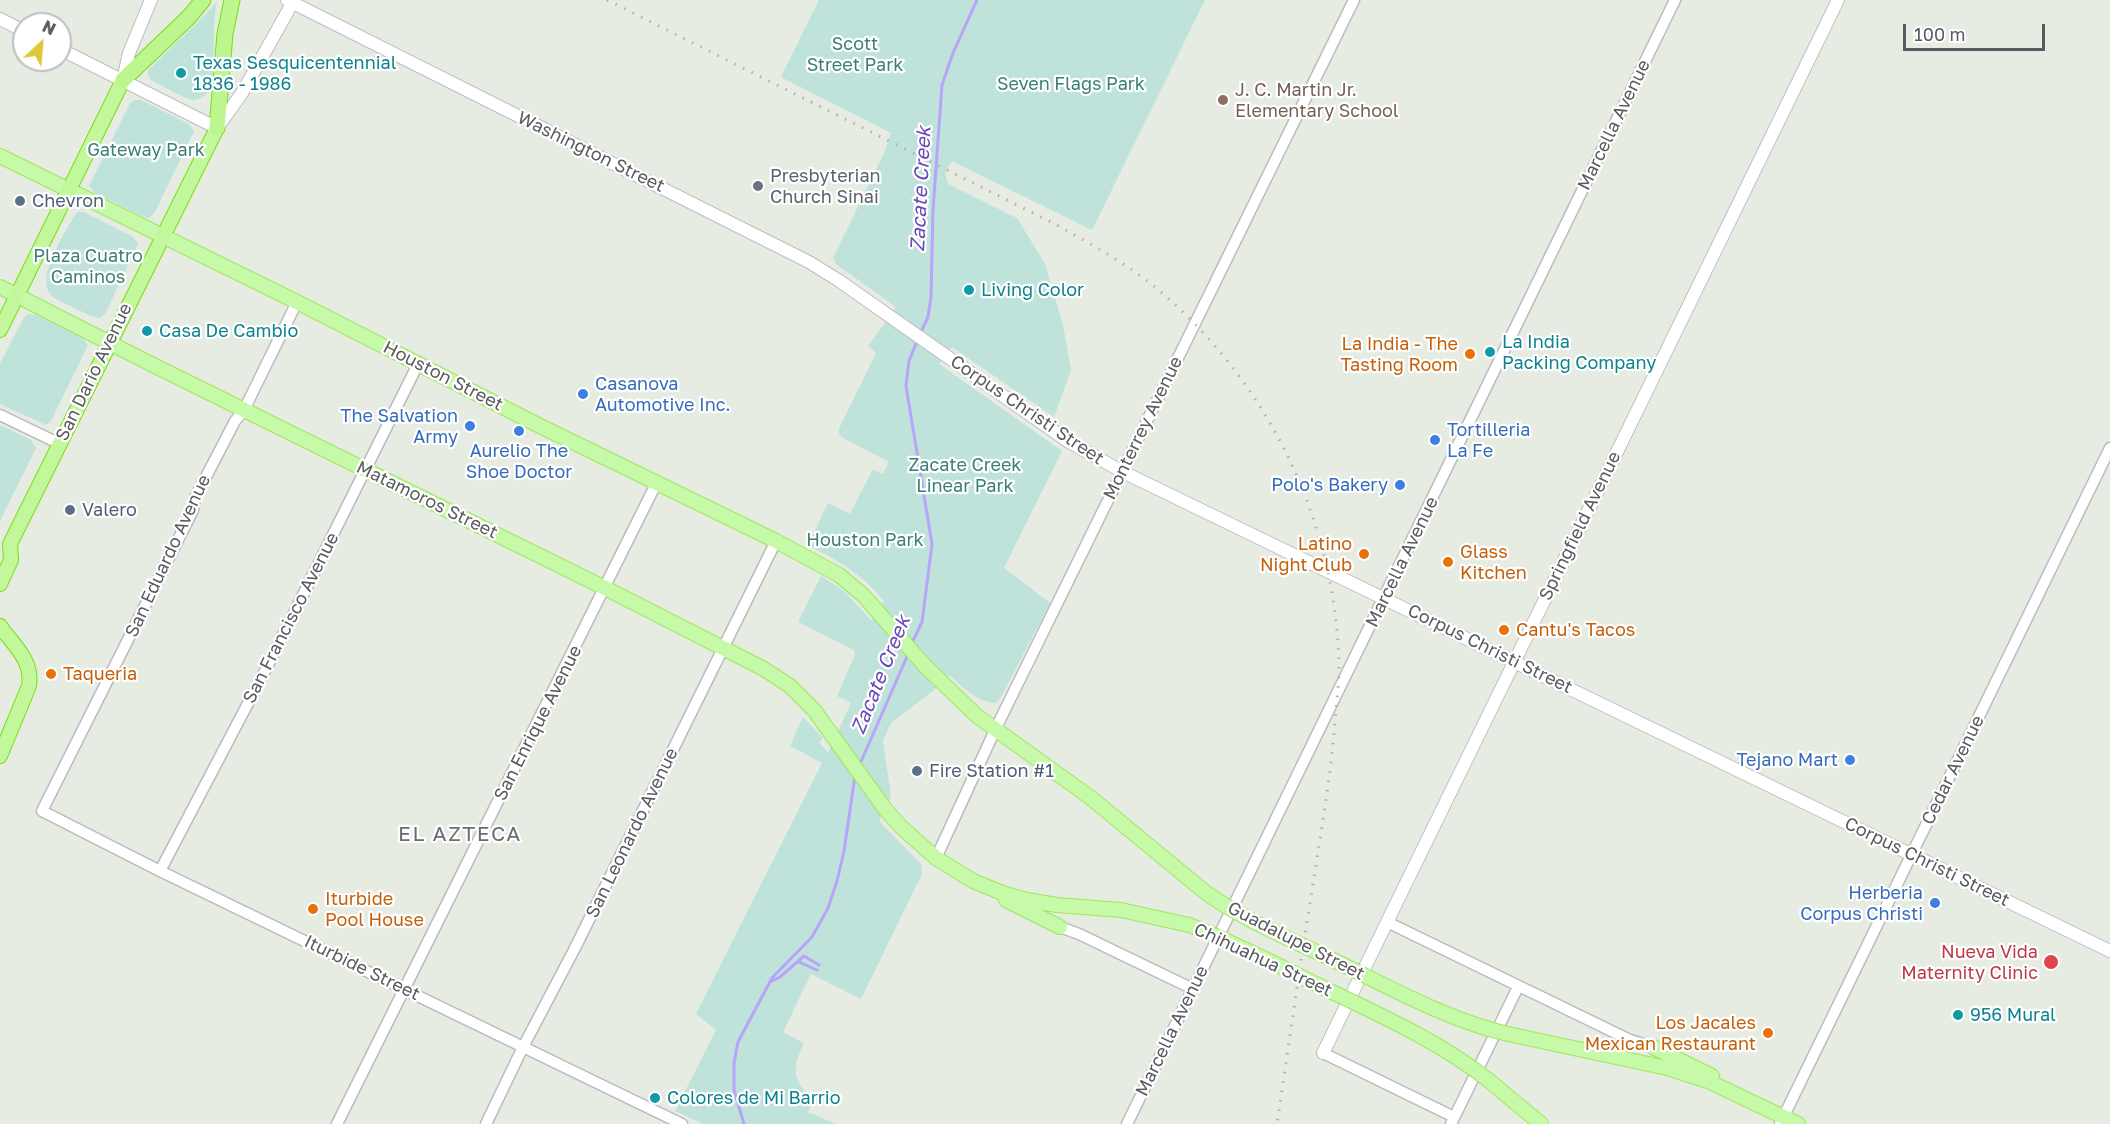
<!DOCTYPE html>
<html>
<head>
<meta charset="utf-8">
<style>
	body { margin:0 }
	#map { position:relative; width:2110px; height:1124px; overflow:hidden; background:#e6ece1; font-family:"Golos Text",sans-serif }
	canvas { display:block }
	.north { position:absolute; left:12px; top:12px; width:60px; height:60px; box-sizing:border-box; background:#fff; border:2px solid #bebdc0; border-radius:50%; rotate:26deg; font-size:16px; font-weight:700; line-height:24px; text-align:center; color:#5c5a61 }
	.north::after { content:''; display:block; margin:auto; width:21px; height:27px; background:#ddc936; clip-path:polygon(50% 0,100% 100%,50% 72%,0 100%) }
	.scale { position:absolute; left:1903px; top:24px; width:142px; height:27px; box-sizing:border-box; border:3px solid #5c5a61; border-top:0; padding-left:8px; font-size:18px; line-height:21px; white-space:nowrap; color:#5c5a61; -webkit-text-stroke:4px #fff; paint-order:stroke }
</style>
</head>
<body>
<div id="map">
<canvas width="2110" height="1124"></canvas>
<div class="north">N</div>
<div class="scale">100 m</div>
</div>
<script>
const c = document.querySelector('canvas').getContext('2d');
c.lineJoin = 'round';
function paint(path, color) { c.fillStyle = color; c.fill(path, 'evenodd'); }
function strokePath(path, color, width, dash) { c.strokeStyle = color; c.lineWidth = width; c.lineCap = dash ? 'butt' : 'round'; c.setLineDash(dash || []); c.stroke(path); }
function write(font, color, halo, rows, align = 'center') {
  c.font = font + ' "Golos Text",sans-serif'; c.lineWidth = 4.5; c.setLineDash([]); c.textBaseline = 'middle'; c.strokeStyle = halo; c.fillStyle = color; for (const [text, x, y, turn = 0] of rows) {
    c.save(); c.translate(x, y); c.rotate((+turn || 0) * Math.PI / 180); c.textAlign = isNaN(turn) ? turn : align; if (halo) c.strokeText(text, 0, 0); c.fillText(text, 0, 0); c.restore();
  }
}
paint(new Path2D(`
	M819 0H1205L1092 230 952 161 945 172 948 184 1017 218 1045 264 1063 325 1071 370 1054 417 952 347 939 364 1062 451 1004 568 1050 603 1000 699 996 703C976 702 963 687 949 675L934 690 891 723 883 740 891 796 879 821 921 864 922 874 861 999 811 974 783 1032 804 1043C790 1073 794 1077 813 1102L808 1112 836 1124H704L675 1111 716 1030 696 1014 822 763 790 746 803 717 823 738 819 742 828 753 851 703 837 696 855 655 854 650 798 622 821 576 844 591 871 620 884 601C862 574 839 561 808 545L828 503 850 514 873 469 883 474 889 462 841 437 838 431 876 353 868 346 896 307 836 264 833 258 885 151 891 133 781 77Z
	M217 2C211 26 217 71 209 90 206 96 200 100 194 100 184 99 161 85 151 80L148 75V70L201 19Z
	M135 100H141L189 124 194 131 155 212 149 218 143 217 95 193 89 186 130 103Z
	M78 212H84L133 237 138 244 105 314 100 318 93 317 54 298C32 280 64 236 74 216Z
	M28 314 37 315 82 337 88 345 51 421 46 425 0 404V364L24 317Z
	M0 425 31 440 36 448 0 521Z`), '#bfe2db');
strokePath(new Path2D(`
	M921 332 928 317 931 297 933 210 942 85 953 53 977 0
	M912 643 922 622 932 544 906 386 909 361 917 341
	M860 764 909 652
	M799 962 817 970
	M770 982 780 977 804 956 819 965
	M744 1124 734 1090V1063L738 1042 772 978 812 937 828 908 837 881 844 851 855 776`), '#b8a4f9', 3);
const tertiary = new Path2D(`
	M297 302 244 410 235 421 195 498 193 510 42 811 160 871 682 1124
	M0 415 58 443
	M936 858 995 730 1354 0
	M160 871 266 669 418 364
	M1387 922 1630 1040 1653 1047
	M1060 927 1079 934 1193 989
	M1323 1053 1454 1117
	M337 1124 657 482
	M486 1124 523 1047 575 948 776 541
	M1127 1124 1675 0
	M1451 1124 1518 987
	M1780 1124 2110 448`);
const secondary = new Path2D(`
	M287 0 809 262 838 280 1069 442 1123 472 2110 951
	M0 19 24 31
	M60 49 217 128 242 93 294 0
	M123 80 129 53 151 0
	M1323 1053 1838 0`);
const primary = new Path2D(`
	M0 156 297 302 536 424 776 541 839 575 864 596 925 666 977 716 1091 798 1205 892
	M0 287 151 364 605 588 764 669 790 686 814 710 885 809 901 827 936 858 973 881 1005 894 1027 900 1057 905 1121 910 1189 925
	M1006 900 1060 927
	M1508 1034 1667 1068 1708 1081 1798 1124
	M1653 1047 1712 1076
	M1487 1079 1541 1124`);
const trunk = new Path2D(`
	M0 330 123 80
	M0 584 11 560 10 544 217 128
	M0 626C14 646 33 660 29 686L0 756`);
const motorway = new Path2D(`
	M123 80 189 17 203 0
	M217 128 225 34 232 0`);
strokePath(tertiary, '#bcb9bf', 13);
strokePath(secondary, '#bfbcc4', 14);
strokePath(primary, '#a0e75e', 16);
strokePath(trunk, '#79de0f', 16);
strokePath(motorway, '#79de0f', 17);
strokePath(tertiary, '#fff', 10);
strokePath(secondary, '#fff', 12);
strokePath(primary, '#c6f9a8', 14);
strokePath(trunk, '#c2f79b', 14);
strokePath(motorway, '#bdf58e', 15);
strokePath(new Path2D(`
	M607 0 1055 224C1092 245 1130 265 1162 293 1271 387 1337 525 1339 669 1339 683 1337 697 1336 710 1332 766 1323 821 1314 877 1301 959 1289 1042 1277 1124`), '#b0b0b1', 3, [1.5, 8]);
const primaryBridge = new Path2D(`
	M1205 892C1242 919 1286 937 1327 957 1386 985 1444 1019 1508 1034
	M1189 925C1236 943 1281 967 1326 989 1382 1016 1438 1041 1487 1079`);
strokePath(primaryBridge, '#a0e75e', 16, []);
strokePath(primaryBridge, '#c6f9a8', 14);
for (const [x, y, r, color] of [
	[181,73,6,"#0f9aa8"],
	[1223,100,6,"#8d6e63"],
	[758,186,6,"#6b7280"],
	[20,201,6,"#5c6f8a"],
	[969,290,6,"#0f9aa8"],
	[147,331,6,"#0f9aa8"],
	[1490,352,6,"#0f9aa8"],
	[1470,354,6,"#e8710a"],
	[583,394,6,"#3f7fe0"],
	[470,426,6,"#3f7fe0"],
	[519,431,6,"#3f7fe0"],
	[1435,440,6,"#3f7fe0"],
	[1400,485,6,"#3f7fe0"],
	[70,510,6,"#5c6f8a"],
	[1364,554,6,"#e8710a"],
	[1448,562,6,"#e8710a"],
	[1504,630,6,"#e8710a"],
	[51,674,6,"#e8710a"],
	[1850,760,6,"#3f7fe0"],
	[917,771,6,"#5c6f8a"],
	[1935,903,6,"#3f7fe0"],
	[313,909,6,"#e8710a"],
	[2051,962,8,"#e0444e"],
	[1958,1015,6,"#0f9aa8"],
	[1768,1033,6,"#e8710a"],
	[655,1098,6,"#0f9aa8"]
]) { const dot = new Path2D(); dot.arc(x, y, r, 0, 2 * Math.PI); c.fillStyle = color; c.fill(dot); strokePath(dot, '#fff', 2); }
write('18px', '#3a8075', '#fff', [
	["Scott",855,44],
	["Street Park",855,65],
	["Seven Flags Park",1071,84],
	["Gateway Park",146,150],
	["Plaza Cuatro",88,256],
	["Caminos",88,277],
	["Zacate Creek",965,465],
	["Linear Park",965,486],
	["Houston Park",865,540]
]);
write('18px', '#0d838f', '#fff', [
	["Texas Sesquicentennial",193,63],
	["1836 - 1986",193,84],
	["Living Color",981,290],
	["Casa De Cambio",159,331],
	["La India",1502,342],
	["Packing Company",1502,363],
	["956 Mural",1970,1015],
	["Colores de Mi Barrio",667,1098]
], 'left');
write('18px', '#785e54', '#fff', [
	["J. C. Martin Jr.",1235,90],
	["Elementary School",1235,111]
], 'left');
write('18px', '#5c5a61', '#fff', [
	["Marcella Avenue",1614,125,-64],
	["Washington Street",591,152,26],
	["San Dario Avenue",94,372,-64],
	["Houston Street",443,376,27],
	["Corpus Christi Street",1027,410,34],
	["Monterrey Avenue",1143,428,-64],
	["Matamoros Street",427,500,26],
	["Springfield Avenue",1580,526,-64],
	["San Eduardo Avenue",168,556,-65],
	["Marcella Avenue",1402,562,-64],
	["San Francisco Avenue",291,618,-63],
	["Corpus Christi Street",1490,649,26],
	["San Enrique Avenue",538,723,-63],
	["Cedar Avenue",1953,770,-64],
	["San Leonardo Avenue",632,833,-64],
	["Corpus Christi Street",1927,862,26],
	["Guadalupe Street",1296,941,27],
	["Chihuahua Street",1263,960,25],
	["Iturbide Street",362,968,26],
	["Marcella Avenue",1172,1031,-64]
]);
write('18px', '#5b616d', '#fff', [
	["Presbyterian",770,176],
	["Church Sinai",770,197]
], 'left');
write('18px', '#4e5e75', '#fff', [
	["Chevron",32,201],
	["Valero",82,510],
	["Fire Station #1",929,771]
], 'left');
write('18px', '#c56008', '#fff', [
	["La India - The",1458,344,"right"],
	["Tasting Room",1458,365,"right"],
	["Latino",1352,544,"right"],
	["Night Club",1352,565,"right"],
	["Glass",1460,552],
	["Kitchen",1460,573],
	["Cantu's Tacos",1516,630],
	["Taqueria",63,674],
	["Iturbide",325,899],
	["Pool House",325,920],
	["Los Jacales",1756,1023,"right"],
	["Mexican Restaurant",1756,1044,"right"]
], 'left');
write('18px', '#366cbe', '#fff', [
	["Casanova",595,384,"left"],
	["Automotive Inc.",595,405,"left"],
	["The Salvation",458,416],
	["Army",458,437],
	["Tortilleria",1447,430,"left"],
	["La Fe",1447,451,"left"],
	["Aurelio The",519,451,"center"],
	["Shoe Doctor",519,472,"center"],
	["Polo's Bakery",1388,485],
	["Tejano Mart",1838,760],
	["Herberia",1923,893],
	["Corpus Christi",1923,914]
], 'right');
write('18px', '#be3a42', '#fff', [
	["Nueva Vida",2038,952],
	["Maternity Clinic",2038,973]
], 'right');
write('italic 20px', '#6c49ba', '#fff', [
	["Zacate Creek",921,189,-87],
	["Zacate Creek",881,675,-68]
]);
c.letterSpacing = '1.5px';
write('21px', '#6d6b73', '#fff', [
	["EL AZTECA",460,834]
]);
c.letterSpacing = '0px';
</script>
</body>
</html>
